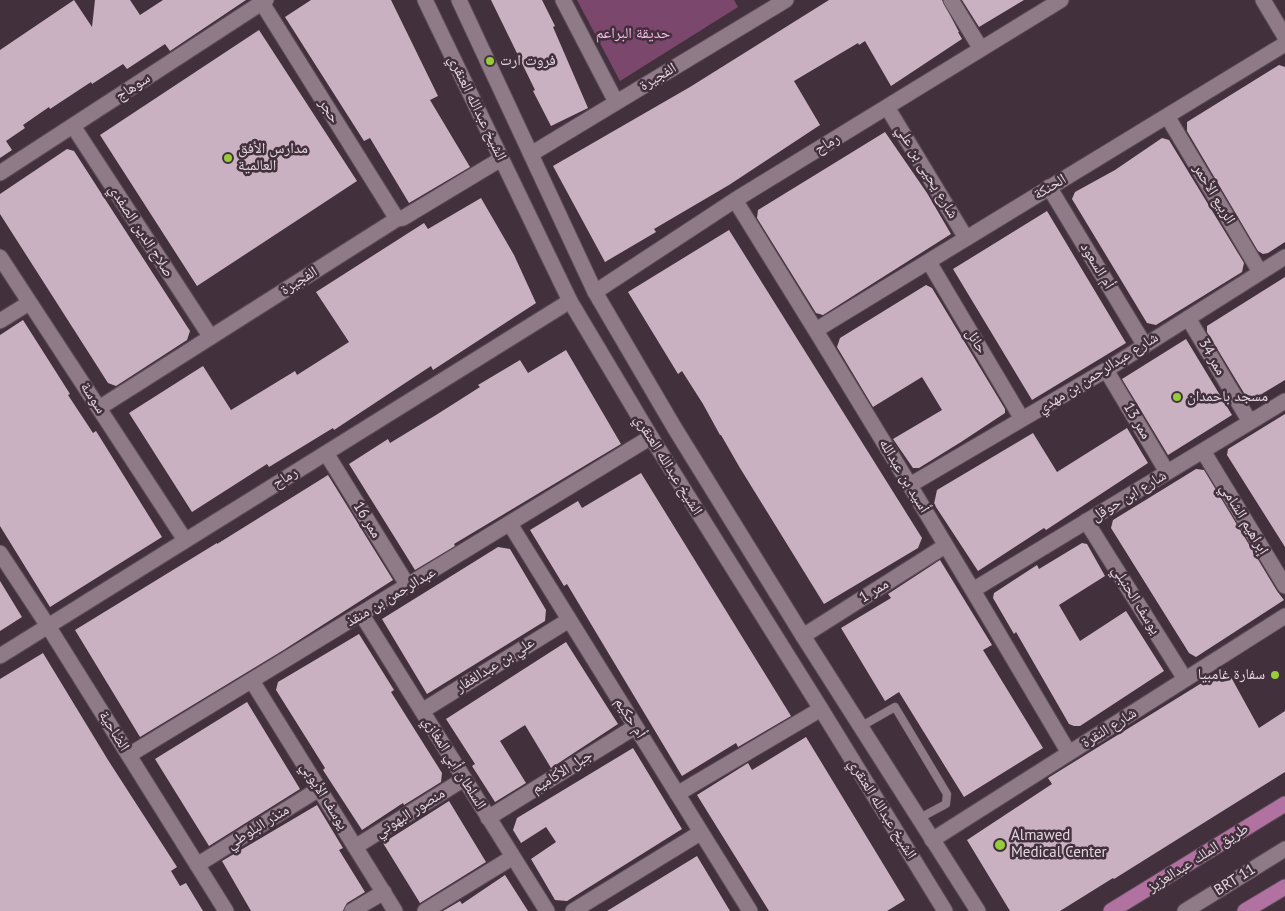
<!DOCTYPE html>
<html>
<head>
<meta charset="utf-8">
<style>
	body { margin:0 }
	canvas { display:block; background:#43303d }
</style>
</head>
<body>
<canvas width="1285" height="911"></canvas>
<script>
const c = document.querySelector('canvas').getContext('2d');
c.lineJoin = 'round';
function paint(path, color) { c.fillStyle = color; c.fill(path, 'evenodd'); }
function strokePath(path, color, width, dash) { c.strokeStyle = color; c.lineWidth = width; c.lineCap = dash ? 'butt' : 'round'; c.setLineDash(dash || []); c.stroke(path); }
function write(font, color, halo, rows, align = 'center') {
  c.font = font + ' "PT Sans","Noto Naskh Arabic",sans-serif'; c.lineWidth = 5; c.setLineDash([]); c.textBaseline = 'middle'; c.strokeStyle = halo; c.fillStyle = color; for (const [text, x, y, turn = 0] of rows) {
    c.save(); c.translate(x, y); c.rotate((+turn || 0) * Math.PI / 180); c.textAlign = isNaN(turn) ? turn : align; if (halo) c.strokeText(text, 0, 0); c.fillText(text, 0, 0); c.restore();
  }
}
paint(new Path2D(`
	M577 0H734L738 7 620 81Z`), '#7b476d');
paint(new Path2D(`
	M74 0 92 27 95 0H130L140 15 163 0H246L170 51 165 44 127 69 123 64 92 84 91 82 50 109 49 107 23 125 25 128 6 141 12 150 0 158V50Z
	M311 0H391L438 96 430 100 470 167 409 203 370 138 364 141 285 17Z
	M491 0H542L555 26 553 27 588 108 551 126 533 91 535 90Z
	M829 0H942L959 32H958L962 39 891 86 865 41 859 45 858 43 794 81 820 125 729 185 654 229 656 232 605 262 553 166 690 87Z
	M962 0H1024L979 27Z
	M259 30 357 181 197 286 100 135Z
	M1279 65 1285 67V242L1268 253 1263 254 1258 251 1187 131V122Z
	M885 132 927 193 951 234 823 315 816 313 757 218 758 210Z
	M1162 138 1169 140 1244 263 1242 272 1156 325 1147 323 1072 199 1075 192 1115 170Z
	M67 149 74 151 190 331 187 340 116 386 108 383 0 214V194Z
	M481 198 514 255 536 303 433 370 431 366 334 430 333 428 269 467 267 464 192 512 129 413 203 366 231 410 295 371 297 375 349 342 316 292 424 223 428 229Z
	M1047 211 1126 343 1032 400 953 269Z
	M729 230 922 538 918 548 824 604 740 468 721 435H720L703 404 682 371 678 374 628 292Z
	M1285 277V380L1255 398H1247L1207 332V326Z
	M926 285 932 288 1005 409V413L961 442 919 468H913L893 439 942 410 922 377 873 407 837 347 840 338Z
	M23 320 70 394 68 395 93 433 96 431 162 537 50 607 0 526V335Z
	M1186 339 1232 415 1168 455 1122 379Z
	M566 350 621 444 454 544 455 546 415 570 349 464 388 439 390 443 436 415 480 387 478 385 520 360 528 373Z
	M1285 414V547L1227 455 1228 449Z
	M1127 428 1148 463 1046 530 1044 528 978 571 934 504 937 490 1033 433 1057 472Z
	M1196 469 1204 470 1277 591 1284 600 1196 657 1189 653 1111 528 1113 520Z
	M641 473 791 716 738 747 736 743 682 776 567 584 564 586 530 530 578 501 582 508Z
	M328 475 393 580 282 651 140 737 75 630 217 543V544Z
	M1082 543 1087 544 1105 576 1059 605 1080 641 1126 611 1164 671 1080 726H1074L1069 724 1016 632 1014 634 993 598 994 593 1037 565 1039 569Z
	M498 547 510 549 546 610 545 621 427 694 382 619Z
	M940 560 992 645 983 650 1043 748 964 797 899 692 885 701 841 628 891 598 888 594Z
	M0 581 22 617 0 631Z
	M359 634 394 690 391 692 442 773 441 782 404 805 403 803 362 830 323 770 325 768 276 690 278 682Z
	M566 642 618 724 551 768 525 725 500 741 526 783 495 802 472 766 475 764 446 719Z
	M43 653 108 760 177 867 171 871 180 886 186 883 203 911H0V679Z
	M1226 668 1259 728 1285 711V772L1114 879 1113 878 1060 911H1010L967 840 1052 784 1048 778Z
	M247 702 300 789 209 846 155 759Z
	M806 737 905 900 887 911H769L697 795 748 763 752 770Z
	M633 748 682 829 567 901 555 900 531 859 556 842 546 827 521 843 513 830 517 818Z
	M449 801 486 862 420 903 383 843Z
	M317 805 343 848 339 850 365 892 347 903 343 911H251L222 861Z
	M697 856 730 911H607Z
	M505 875 528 911H443L460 901 462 904Z`), '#c9b1c1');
const lane = new Path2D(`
	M860 727 895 707 947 794 946 804 918 819`);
const street = new Path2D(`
	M563 0 616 102
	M951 0 981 49
	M1263 0 1285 37
	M262 3 397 219
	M887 107 966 238
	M1167 116 1260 272
	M73 126 210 336
	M531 154 786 0
	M0 173 266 0
	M1049 187 1144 344
	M735 200C849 383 960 567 1069 753
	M0 257 185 540
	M929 262 1022 419
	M595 292 735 200 1061 0
	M1188 318 1250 422
	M0 321 29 303
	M816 330 1285 44
	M1106 370 1167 472
	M99 408 397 219 403 218 501 159
	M1203 451 1285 586
	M326 453 408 586
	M910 485 1106 370 1285 257
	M1086 521 1185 679
	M510 524 750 911
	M0 553 48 626 226 911
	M973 590 1285 401
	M362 615 547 911
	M803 636 945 546
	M0 656 570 301
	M252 681 395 911
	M422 711 569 620
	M129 755 651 437
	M677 794 821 709
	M488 818 635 727
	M932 840 1285 616
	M355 847 464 779
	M197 865 319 789
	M352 911 384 892
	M425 911 513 857
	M573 911 700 833`);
const secondary = new Path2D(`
	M425 0 570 301 651 437 821 709 945 911
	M459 0 595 292 674 427 803 636 978 911
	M1185 911 1285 849`);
const primary = new Path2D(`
	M1111 911 1285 804
	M1245 911 1285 887`);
strokePath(lane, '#5d4d58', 9);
strokePath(street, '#5d4d58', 17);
strokePath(secondary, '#5d4d58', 17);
strokePath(primary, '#5d4d58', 17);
strokePath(lane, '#8f7a88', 8);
strokePath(street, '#8f7a88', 15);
strokePath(secondary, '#8f7a88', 15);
strokePath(primary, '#b272a1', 15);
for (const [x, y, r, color] of [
	[490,61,5,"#96cc3a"],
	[228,158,5,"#96cc3a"],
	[1177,397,5,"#96cc3a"],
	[1275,675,5,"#96cc3a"],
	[1000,845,6,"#96cc3a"]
]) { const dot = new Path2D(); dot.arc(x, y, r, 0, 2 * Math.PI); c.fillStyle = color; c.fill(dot); strokePath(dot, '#43303d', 2); }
write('15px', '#fcbae8', '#43303d', [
	["حديقة البراعم",633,34]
]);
write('15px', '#e3d7df', '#43303d', [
	["فروت ارت",500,61],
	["مدارس الأفق",238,149],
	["العالمية",238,166],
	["مسجد باحمدان",1187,397],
	["سفارة غامبيا",1265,675,"right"],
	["Almawed",1011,836],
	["Medical Center",1011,853]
], 'left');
write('15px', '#e3d7df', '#43303d', [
	["الفجيرة",658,77,-31],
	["سوهاج",133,87,-33],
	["الشيخ عبدالله العنقري",477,108,64],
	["حجر",329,111,58],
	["رماح",827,144,-31],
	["شارع يحيى بن علي",927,172,59],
	["الحنكة",1050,187,-31],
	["الربيع الأحمر",1214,194,59],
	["صلاح الدين الصفدي",141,231,57],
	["أم السعود",1097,266,59],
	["الفجيرة",299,281,-32],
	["حائل",976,341,59],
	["ممر 34",1212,357,60],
	["شارع عبدالرحمن بن مهدي",1098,373,-32],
	["سوسة",93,398,57],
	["ممر 13",1137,421,59],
	["الشيخ عبدالله العنقري",668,465,58],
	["أسيد بن عبدالله",904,476,59],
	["رماح",285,478,-32],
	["شارع ابن حوقل",1129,496,-31],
	["إبراهيم الشامي",1244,519,59],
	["ممر 16",367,520,58],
	["ممر 1",874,591,-32],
	["عبدالرحمن بن منقذ",391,597,-31],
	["يوسف الحنبلي",1136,600,58],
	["علي بن عبدالغفار",495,665,-32],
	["أم حكيم",630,718,58],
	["شارع النقرة",1109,728,-32],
	["الضاحية",114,731,58],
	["السلطان أبي المغازي",454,763,58],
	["جبل الأكاميم",562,772,-32],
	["يوسف الأيوبي",324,796,58],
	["الشيخ عبدالله العنقري",882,809,58],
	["منصور البهوتي",410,813,-32],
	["منذر البلوطي",258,827,-32],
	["طريق الملك عبدالعزيز",1198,858,-32],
	["BRT 11",1235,880,-32]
]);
</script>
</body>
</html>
